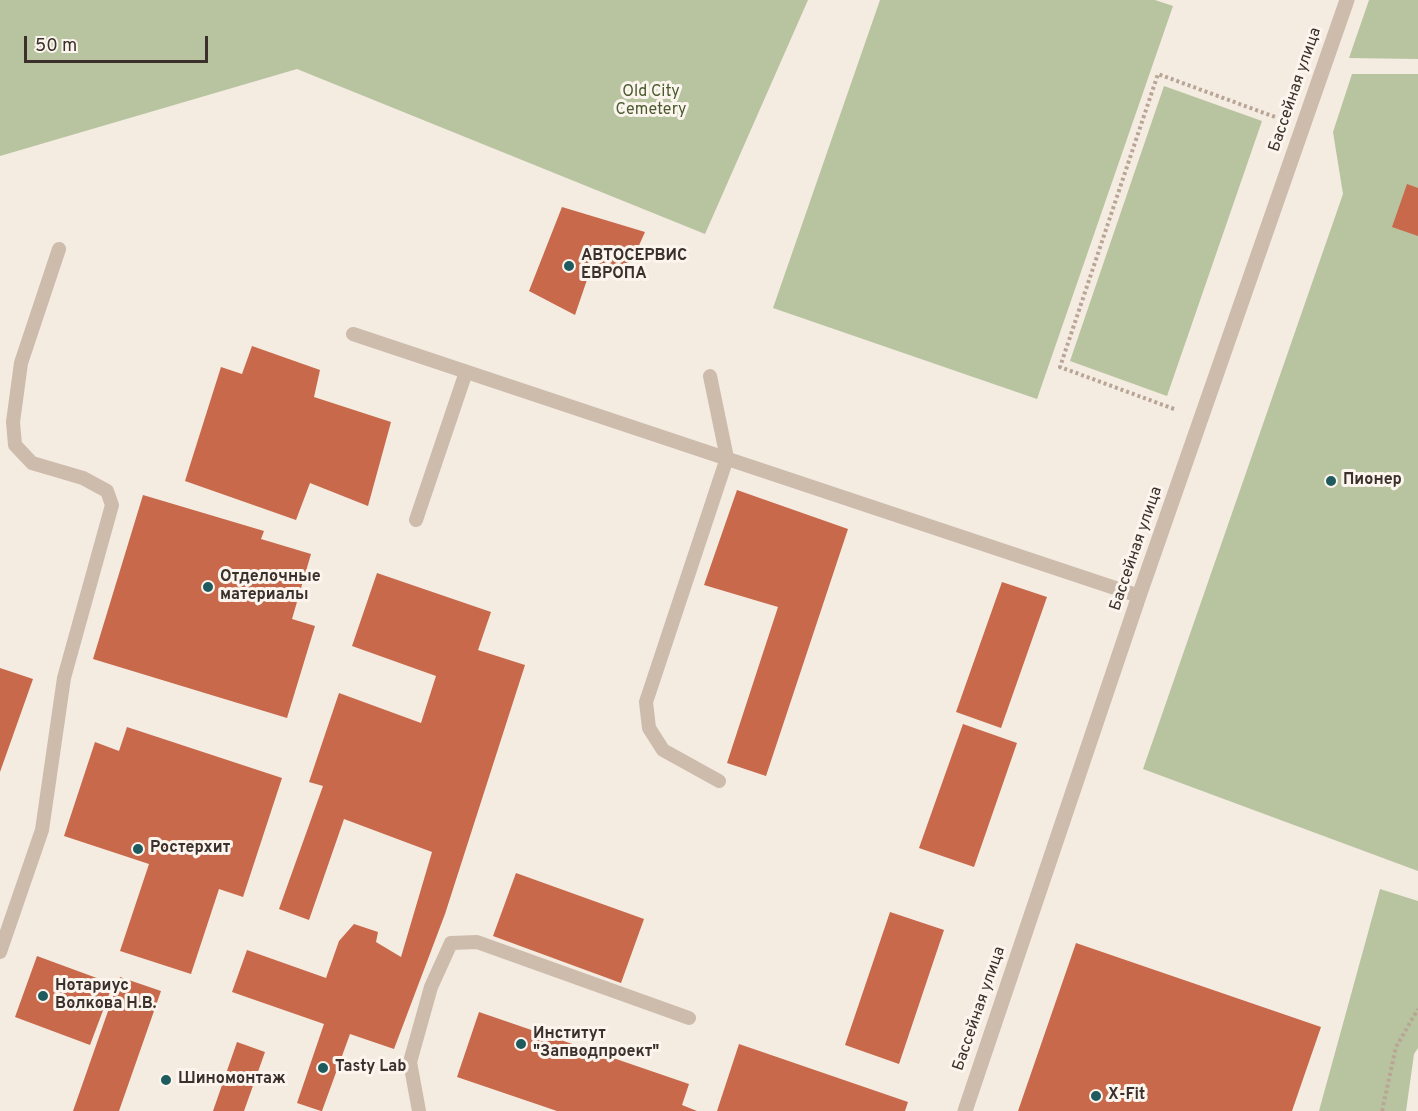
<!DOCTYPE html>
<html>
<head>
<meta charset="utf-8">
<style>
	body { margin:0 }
	#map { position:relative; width:1418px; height:1111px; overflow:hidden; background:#f4ebe1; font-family:Overpass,sans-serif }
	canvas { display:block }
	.scale { position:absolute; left:24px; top:36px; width:184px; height:27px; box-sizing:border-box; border:3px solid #3b302b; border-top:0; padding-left:8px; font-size:18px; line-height:21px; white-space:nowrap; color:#3b302b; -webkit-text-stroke:4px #fbf5ee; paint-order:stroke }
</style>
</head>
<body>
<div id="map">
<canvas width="1418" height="1111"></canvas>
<div class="scale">50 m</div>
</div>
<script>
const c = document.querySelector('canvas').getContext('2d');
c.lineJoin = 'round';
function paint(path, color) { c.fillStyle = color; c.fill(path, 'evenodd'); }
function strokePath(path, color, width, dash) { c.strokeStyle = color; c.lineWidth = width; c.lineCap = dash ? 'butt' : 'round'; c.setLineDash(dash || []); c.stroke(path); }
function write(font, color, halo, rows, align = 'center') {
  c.font = font + ' Overpass,sans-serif'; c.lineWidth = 6; c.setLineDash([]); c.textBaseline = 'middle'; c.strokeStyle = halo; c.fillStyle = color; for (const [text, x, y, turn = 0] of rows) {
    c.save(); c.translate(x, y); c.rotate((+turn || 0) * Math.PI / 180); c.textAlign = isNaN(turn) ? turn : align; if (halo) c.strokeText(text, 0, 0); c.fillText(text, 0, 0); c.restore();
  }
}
paint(new Path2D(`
	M0 0H808L705 234 297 69 0 156Z
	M880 0H1155L1173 6 1037 399 773 308Z
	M1369 0H1418V59L1349 58Z
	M1352 74H1418V871L1143 769 1343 194 1333 132Z
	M1164 86 1262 121 1167 396 1070 361Z
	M1380 889 1418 901V1048L1414 1054 1406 1111H1319Z`), '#b8c4a0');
paint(new Path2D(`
	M1407 184 1418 188V236L1392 227Z
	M562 207 645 232 625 277 592 265 575 315 529 291Z
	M252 346 320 370 314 397 391 422 368 506 310 483 296 520 185 481 221 367 242 374Z
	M737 490 848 529 766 776 727 763 778 607 704 585Z
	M143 495 264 531 261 539 311 554 292 619 315 626 287 718 93 659Z
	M377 573 491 612 478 650 525 665 445 914 394 1049 350 1034 322 1111H321L297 1103 324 1024 232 992 247 950 326 978 339 941 354 924 378 932 376 942 401 957 432 852 344 819 309 920 279 909 323 786 309 782 339 693 421 723 436 676 352 646Z
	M1002 582 1047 597 1001 728 956 712Z
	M0 668 33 679 0 772Z
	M963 724 1017 743 974 867 919 848Z
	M127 727 282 778 243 897 219 889 191 974 120 951 149 864 64 836 95 742 119 751Z
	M516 873 644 919 621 983 493 936Z
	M890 912 944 930 899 1064 845 1045Z
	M1076 943 1321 1027 1292 1111H1018Z
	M37 956 113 984 90 1045 15 1017Z
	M120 977 161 991 119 1111H73Z
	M479 1012 689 1084 682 1105 697 1111H557L457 1077Z
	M237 1042 265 1052 244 1111H213Z
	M739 1044 908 1102 905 1111H717Z`), '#c8694b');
strokePath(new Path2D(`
	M1174 409 1060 367 1158 74 1275 117
	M1382 1111 1396 1047 1418 1009`), '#b9a596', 4, [3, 3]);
strokePath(new Path2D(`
	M353 334 1139 596
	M710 376 727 458 646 702 649 728 663 750 719 781
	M416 520 466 372
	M0 952 42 830 64 678 112 505 107 491 83 478 32 463 15 445 13 422 21 363 59 249
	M419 1111 410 1062 431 987 451 943 477 942 689 1018`), '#cdbbac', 14);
strokePath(new Path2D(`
	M965 1111 1139 596 1347 0`), '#cdbbac', 15);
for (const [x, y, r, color] of [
	[569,266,6,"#1f5a5e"],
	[1331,481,6,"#1f5a5e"],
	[208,587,6,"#1f5a5e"],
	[138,849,6,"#1f5a5e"],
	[43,996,6,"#1f5a5e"],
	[521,1044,6,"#1f5a5e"],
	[323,1068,6,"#1f5a5e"],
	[166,1080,6,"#1f5a5e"],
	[1096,1096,6,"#1f5a5e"]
]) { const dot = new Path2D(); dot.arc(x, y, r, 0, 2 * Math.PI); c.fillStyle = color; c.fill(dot); strokePath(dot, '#fbf5ee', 2); }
write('16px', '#3b302b', '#fbf5ee', [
	["Бассейная улица",1296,90,-71],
	["Бассейная улица",1137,549,-71],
	["Бассейная улица",980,1009,-71]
]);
write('16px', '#4a5a2e', '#fbf5ee', [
	["Old City",651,93],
	["Cemetery",651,111]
]);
write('bold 16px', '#3b302b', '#fbf5ee', [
	["АВТОСЕРВИС",581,257],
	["ЕВРОПА",581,275],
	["Пионер",1343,481],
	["Отделочные",220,578],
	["материалы",220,596],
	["Ростерхит",150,849],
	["Нотариус",55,987],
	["Волкова Н.В.",55,1005],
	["Институт",533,1035],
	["\"Запводпроект\"",533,1053],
	["Tasty Lab",335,1068],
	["Шиномонтаж",178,1080],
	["X-Fit",1108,1096]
], 'left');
</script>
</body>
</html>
